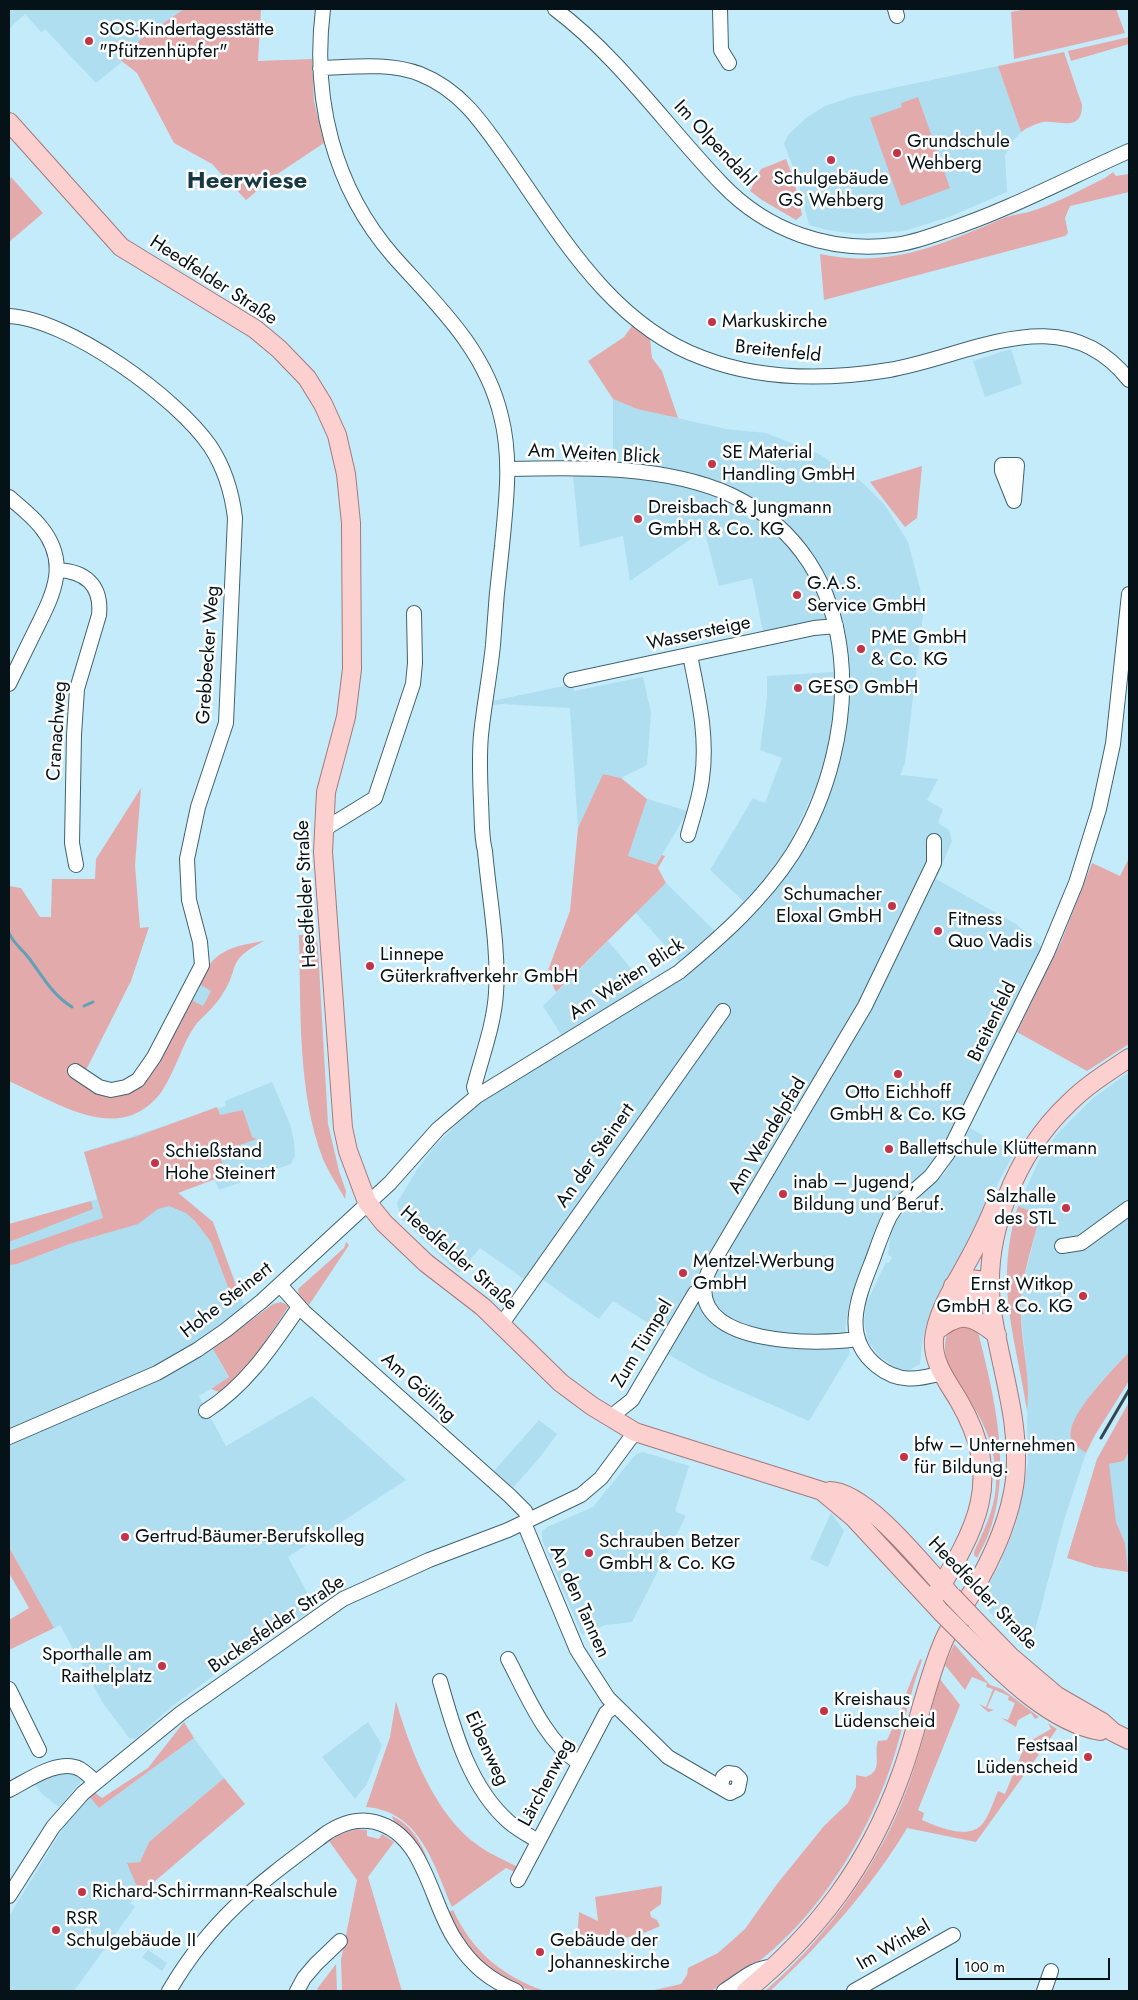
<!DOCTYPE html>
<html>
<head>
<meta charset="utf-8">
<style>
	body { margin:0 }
	#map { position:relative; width:1138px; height:2000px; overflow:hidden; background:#c4ebfa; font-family:Jost,sans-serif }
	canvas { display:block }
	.frame { position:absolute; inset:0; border:10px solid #051318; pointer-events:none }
	.scale { position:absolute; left:956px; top:1958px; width:154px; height:22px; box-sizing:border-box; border:2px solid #051318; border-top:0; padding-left:6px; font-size:15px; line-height:18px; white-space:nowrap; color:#051318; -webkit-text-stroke:4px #fff; paint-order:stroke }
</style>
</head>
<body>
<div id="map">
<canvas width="1138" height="2000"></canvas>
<div class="frame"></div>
<div class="scale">100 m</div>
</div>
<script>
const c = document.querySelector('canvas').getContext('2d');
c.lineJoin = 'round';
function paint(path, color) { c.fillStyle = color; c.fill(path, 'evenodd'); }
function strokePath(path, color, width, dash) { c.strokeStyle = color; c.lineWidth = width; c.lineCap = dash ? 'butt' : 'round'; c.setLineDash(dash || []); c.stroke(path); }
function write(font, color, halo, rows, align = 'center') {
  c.font = font + ' Jost,sans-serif'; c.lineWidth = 5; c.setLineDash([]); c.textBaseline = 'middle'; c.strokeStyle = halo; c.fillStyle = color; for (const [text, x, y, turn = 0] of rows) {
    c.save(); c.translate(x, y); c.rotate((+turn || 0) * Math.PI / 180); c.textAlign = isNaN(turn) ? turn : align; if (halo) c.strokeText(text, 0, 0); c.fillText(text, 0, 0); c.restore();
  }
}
paint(new Path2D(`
	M9 9H184L146 35 119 60 122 62 96 83 45 29 41 32 25 14 9 29Z
	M998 66 1021 132 1011 143 1005 156 1007 192 949 217 904 231 858 234 827 230 809 225 796 174 784 144 788 135 806 118 825 106 855 96Z
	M1011 349 1022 384 985 397 973 361Z
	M613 399 637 409 695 422 726 429 766 433 819 454 862 482 884 504 908 542 920 588 923 615 905 763 900 775 938 779 927 800 943 809 938 823 949 830 952 841 936 879 1016 924 1042 947 942 1149 926 1171 896 1197 879 1221 849 1303 845 1329 850 1353 809 1421 708 1377 664 1352 672 1338 613 1301 599 1319 530 1271 524 1279 480 1248 459 1273 401 1219 397 1203 416 1171 434 1147 473 1108 672 983 755 912 789 871 822 810 839 763 845 737 849 693 848 660 840 619 764 636 752 578 719 586 704 530 630 581 623 536 580 547 573 475 613 477Z
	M835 672 834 715 827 752 819 780 789 845 762 883 745 903 710 870 753 798 765 803 782 758 760 750 767 698V676Z
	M643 677 651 713 647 765 621 778 603 774 578 828 570 708 502 704 493 705 491 708 492 701 573 684 574 691Z
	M647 799 688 811 656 865 628 856Z
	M666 883 715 931 679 961 636 913Z
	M608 941 645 985 562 1036 543 1006Z
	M197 983 211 991 203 1006 188 998Z
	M1129 1072V1352L1102 1380 1085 1403 1070 1430 1072 1440 1086 1453 1064 1520 1029 1653 979 1601 999 1566 1016 1524 1028 1463 1026 1363 1021 1316 1022 1287 1040 1215 1018 1206 1039 1160 1057 1134 1092 1099Z
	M272 1082 290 1124 294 1141 295 1155 291 1164 219 1190 214 1179 178 1192 213 1222 250 1322 213 1349 229 1378 199 1396 226 1446 312 1396 406 1480 288 1557 315 1607 290 1625 288 1621 284 1624 279 1619 271 1625 276 1630 224 1668 222 1667 219 1669 220 1671 171 1707 135 1739 129 1738 103 1703 60 1625 54 1628 9 1547V1224L97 1199 84 1152 226 1106 225 1101Z
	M970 1128 1014 1153 998 1183 983 1221 929 1317 923 1337 920 1364 908 1371 896 1368 879 1356 868 1341 864 1322 866 1304 886 1262 889 1263 892 1257 888 1255 891 1231 896 1222 911 1203 945 1173Z
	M539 1420 557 1434 541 1456 513 1488 494 1471Z
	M1129 1451V1583L1125 1543 1116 1522 1108 1464 1124 1461Z
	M643 1452 689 1466 675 1511 686 1516 632 1622 605 1625 582 1635 542 1540V1532L547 1527 593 1507 636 1454Z
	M831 1513 844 1531 828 1567 810 1559Z
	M368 1722 382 1745 367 1784 355 1799 322 1757Z
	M194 1738 224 1778 149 1842 140 1862 128 1863 140 1894 130 1903 135 1907 74 1991H9V1916L68 1820 89 1796 99 1808Z
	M70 1771 83 1779 59 1807 43 1795 33 1782 53 1772Z
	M148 1950 167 1963 162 1971 142 1957Z`), '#afdef0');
paint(new Path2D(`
	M184 9H261L258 61 312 59 314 101 324 143 276 175 246 200 212 164 174 143 137 73 119 59 146 35Z
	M1027 9H1116L1125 33 1014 59 1011 12Z
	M1129 37V44L1071 61 1068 51Z
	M1064 52 1082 105C1082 133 1059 120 1043 122 1035 124 1028 127 1021 132L998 66Z
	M918 97 950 188 901 206 870 118 902 107 901 103Z
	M786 159 794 180 802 215 796 220 762 200 750 191 761 169Z
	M1113 172 1116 176 1129 174V192L1070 206 1065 218 1068 233 1065 236 824 300 820 254C892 269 942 244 1006 217 1015 214 1024 214 1032 211 1057 203 1082 189 1105 178Z
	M11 177 43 213 9 242V181Z
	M632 326 650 339 652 358 662 371 678 418 637 409 613 399 588 361 624 337Z
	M922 466 917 518 905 527 870 482Z
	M603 774 621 778 647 799 628 856 656 865 662 855 665 856 658 868 666 883 556 992 547 973 570 911 578 828Z
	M141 788 135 865 140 928 149 927 131 981 83 1076 127 1091 188 998 203 1006 211 991 197 983C216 950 228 947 264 941 224 962 242 965 222 995 215 1006 206 1014 197 1023 182 1043 176 1070 162 1091 121 1148 56 1102 9 1081V886L21 888 40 917H51L52 879H95L96 859Z
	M1129 858V1044L1087 1071 1017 1032 1061 942 1092 863 1120 876Z
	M299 935H316L318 948 328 1124 339 1171 346 1191 345 1199C338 1186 329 1173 323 1159 297 1092 301 1006 299 935Z
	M217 1107 220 1115 243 1110 252 1137 257 1139 219 1152 226 1175 178 1193 213 1222 240 1297 228 1287 211 1242 195 1221 186 1213 169 1206 158 1209 138 1224 69 1244 17 1264 9 1265V1251L103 1218 84 1152 135 1137Z
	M91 1201 93 1209 9 1242V1224Z
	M1018 1206 1040 1215C1032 1248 1019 1283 1021 1317 1022 1347 1031 1380 1027 1410 1015 1334 994 1284 1018 1206Z
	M346 1242 349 1245 309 1305 299 1296 298 1289 344 1248Z
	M281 1302 289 1306C268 1336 250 1370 219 1392L211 1389 229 1377 213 1349 273 1304Z
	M961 1326 974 1328 978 1332C996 1403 1018 1490 977 1558L974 1555V1552C984 1530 996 1507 996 1481 996 1461 991 1440 982 1422 970 1395 934 1364 948 1332Z
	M1129 1352V1381L1095 1435 1086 1453C1082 1450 1074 1445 1072 1440 1061 1421 1116 1366 1129 1352Z
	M1129 1402V1451L1124 1461 1109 1464 1116 1522 1125 1543 1128 1572 1095 1567 1067 1558 1097 1459Z
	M9 1547 54 1628 9 1650V1620L29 1608 9 1573Z
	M954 1644 990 1685 1002 1689 1039 1717 1035 1719 1031 1713 1018 1720 1016 1727 1001 1718 1008 1720 1015 1703 1008 1700 1009 1696 995 1690 987 1708 994 1710 988 1712 979 1704 986 1707 993 1689 986 1687 987 1683 972 1677 965 1690 945 1665Z
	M920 1659 922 1660C909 1695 903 1731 891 1766 861 1853 797 1951 711 1991H650L681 1984 687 1975 688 1968 718 1953 745 1929 777 1884 824 1826 848 1803 856 1787V1775L866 1777C884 1770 873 1755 878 1741L887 1740 902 1708 901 1706Z
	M940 1679 960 1705 918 1810 924 1813 922 1820C938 1827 970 1841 983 1823 990 1814 993 1802 998 1791L1005 1794 1025 1745 1018 1742 1021 1737 1025 1744 1051 1729 1048 1723 1057 1729 976 1842 907 1828C875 1883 819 1947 770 1991H765C822 1942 874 1872 902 1802 918 1762 928 1720 940 1679Z
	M396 1701C410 1750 436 1817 479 1846 491 1855 507 1861 520 1868L517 1873 506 1868 452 1907C434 1865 420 1811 366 1807L390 1737Z
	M184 1722 194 1738 99 1808 89 1796 94 1792 102 1798 148 1768Z
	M224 1778 245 1804 140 1894 127 1863 140 1862 149 1842Z
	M392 1816C414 1826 424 1847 431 1870L395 1826Z
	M357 1829 367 1830V1836L379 1839 382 1834 394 1842 368 1877 402 1991H342L341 1960 357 1880 329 1841 343 1833Z
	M662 1886 661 1904 650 1912 651 1917 657 1920 660 1926C633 1939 606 1943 577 1939L579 1912 598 1921 595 1897Z
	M453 1910C472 1951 503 1977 545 1991 497 1991 469 1950 447 1913Z
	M336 1964 337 1991H320L317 1989Z`), '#e3aaab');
strokePath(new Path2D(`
	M9 933C14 944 21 948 28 957 42 975 52 995 72 1007
	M84 1006 93 1002`), '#5fa1b7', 3);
const minor = new Path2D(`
	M323 9C312 99 333 187 394 257 438 306 485 349 501 416 512 459 506 503 502 546 498 579 495 612 493 645 490 675 484 705 481 735 479 757 480 780 481 802 482 818 481 836 485 851 489 897 499 948 496 993 494 1025 482 1056 474 1087L477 1096
	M555 9C620 58 666 126 722 184 767 231 830 253 894 245 912 243 928 237 945 231 1009 210 1068 178 1129 151
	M720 9 721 50 729 63
	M895 9 897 16
	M320 68C353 67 389 62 420 74 463 91 485 127 511 164 563 239 613 325 703 358 761 380 828 380 889 370 971 356 1063 296 1129 380
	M9 316C69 319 177 398 210 446 224 467 232 493 235 518L226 723 198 807 187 859 189 900 200 942 202 965 154 1057 138 1080 126 1087 111 1090 99 1087 75 1071
	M1002 465H1017L1014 501 1002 471Z
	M9 497C19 506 31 515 40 526 70 562 54 593 36 629 27 647 18 666 9 684
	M57 570C85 571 102 585 99 615L77 689 74 735 72 843 76 865
	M571 680 814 628 836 626
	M323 830 375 798 413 684 415 663 414 613
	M688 835C693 816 700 797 702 778 708 736 698 696 690 655
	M1062 1246 1081 1243 1129 1208
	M280 1285 304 1312 510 1496 525 1511 529 1520
	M501 1325 723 1011
	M857 1339C819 1345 693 1346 705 1282 707 1272 713 1263 718 1254L865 1006 934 863V841
	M942 1373C917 1380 898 1383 877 1366 840 1337 859 1295 873 1259 878 1245 883 1230 890 1216L896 1207 931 1176 948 1153 1047 953 1076 883 1099 809 1113 744 1129 594
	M206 1411C247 1385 272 1346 299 1307
	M613 1419 618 1411 632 1400 695 1293 704 1289
	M9 1437 157 1373 197 1350 226 1330 262 1301 390 1183 438 1129 477 1096 679 972C721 937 763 900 793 853 864 739 870 561 731 495 666 465 578 467 508 469
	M524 1523 577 1650 608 1698 668 1757 730 1793 738 1789 740 1779 735 1774 728 1773 723 1777 721 1786
	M508 1659C526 1693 545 1741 579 1763
	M440 1681C454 1730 469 1787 509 1822 517 1829 528 1835 538 1841
	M9 1689 39 1750
	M9 1790C27 1781 58 1758 80 1769 85 1772 90 1777 95 1781
	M518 1880 606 1713 614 1706
	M9 1896 53 1827 83 1793 181 1713 343 1599 429 1560 508 1530 581 1495 601 1478 635 1432
	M169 1991C213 1916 260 1883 328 1832 343 1823 357 1818 375 1822 426 1835 430 1904 456 1941 472 1966 490 1980 516 1991
	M297 1991 304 1978 316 1964 340 1941
	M724 1991C739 1982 755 1966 773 1967
	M854 1991 953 1935
	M1044 1991 1051 1971`);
const major = new Path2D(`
	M9 122 121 247 255 329 279 349 307 378 323 404 337 435 346 474 351 523 352 669 346 717 326 792 323 852 343 1128 348 1151 367 1202 384 1223 426 1263 483 1307 561 1383 592 1406 635 1432 822 1491 853 1517 942 1613
	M953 1286C965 1279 981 1275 990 1288
	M941 1315C956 1302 969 1291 990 1292
	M936 1331C961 1311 972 1315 997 1335
	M830 1491C867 1492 924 1566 950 1594
	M932 1601C975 1530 1006 1482 959 1401 948 1382 932 1363 934 1339 937 1313 951 1292 963 1270 975 1249 986 1227 995 1205
	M972 1617 1010 1656 1057 1696 1102 1722 1113 1732 1129 1740
	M962 1633C998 1669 1048 1722 1100 1731
	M746 1991C818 1932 868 1865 900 1777 917 1732 925 1684 944 1640 951 1624 962 1609 971 1594 992 1559 1010 1521 1015 1480 1021 1422 1000 1367 992 1311 981 1237 1016 1153 1069 1103 1087 1085 1108 1072 1129 1058`);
strokePath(minor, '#406370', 16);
strokePath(major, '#a5797b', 20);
strokePath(minor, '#fff', 14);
strokePath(major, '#fdd0d0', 18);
strokePath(new Path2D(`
	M1101 1438 1129 1390`), '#33474f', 3);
const majorBridge = new Path2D(`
	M952 1596 972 1617
	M942 1613 962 1633`);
strokePath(majorBridge, '#a5797b', 20, []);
strokePath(majorBridge, '#fdd0d0', 18);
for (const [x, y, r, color] of [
	[89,41,5,"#c43448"],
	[897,153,5,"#c43448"],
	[831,160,5,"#c43448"],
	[712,322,5,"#c43448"],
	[712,464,5,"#c43448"],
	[638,519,5,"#c43448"],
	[797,595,5,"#c43448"],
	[861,649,5,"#c43448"],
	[798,688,5,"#c43448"],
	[892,906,5,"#c43448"],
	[938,931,5,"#c43448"],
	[370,966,5,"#c43448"],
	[898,1074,5,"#c43448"],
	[889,1149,5,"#c43448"],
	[155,1163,5,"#c43448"],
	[783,1194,5,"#c43448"],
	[1066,1208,5,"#c43448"],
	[683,1273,5,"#c43448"],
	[1083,1296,5,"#c43448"],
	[904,1457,5,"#c43448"],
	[125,1537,5,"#c43448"],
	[589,1553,5,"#c43448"],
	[162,1666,5,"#c43448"],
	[824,1711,5,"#c43448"],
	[1088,1757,5,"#c43448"],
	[82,1892,5,"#c43448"],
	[56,1930,5,"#c43448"],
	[540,1952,5,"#c43448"]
]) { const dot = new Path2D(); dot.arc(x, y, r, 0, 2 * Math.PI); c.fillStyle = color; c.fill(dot); strokePath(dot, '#fff', 2); }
write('19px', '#051318', '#fff', [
	["SOS-Kindertagesstätte",99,30],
	["\"Pfützenhüpfer\"",99,52],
	["Grundschule",907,142],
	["Wehberg",907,164],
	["Schulgebäude",831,179,"center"],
	["GS Wehberg",831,201,"center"],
	["Markuskirche",722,322],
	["SE Material",722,453],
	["Handling GmbH",722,475],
	["Dreisbach & Jungmann",648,508],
	["GmbH & Co. KG",648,530],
	["G.A.S.",807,584],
	["Service GmbH",807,606],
	["PME GmbH",871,638],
	["& Co. KG",871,660],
	["GESO GmbH",808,688],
	["Schumacher",882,895,"right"],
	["Eloxal GmbH",882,917,"right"],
	["Fitness",948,920],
	["Quo Vadis",948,942],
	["Linnepe",380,955],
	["Güterkraftverkehr GmbH",380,977],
	["Otto Eichhoff",898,1093,"center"],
	["GmbH & Co. KG",898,1115,"center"],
	["Ballettschule Klüttermann",899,1149],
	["Schießstand",165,1152],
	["Hohe Steinert",165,1174],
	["inab – Jugend,",793,1183],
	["Bildung und Beruf.",793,1205],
	["Salzhalle",1056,1197,"right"],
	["des STL",1056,1219,"right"],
	["Mentzel-Werbung",693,1262],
	["GmbH",693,1284],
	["Ernst Witkop",1073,1285,"right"],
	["GmbH & Co. KG",1073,1307,"right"],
	["bfw – Unternehmen",914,1446],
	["für Bildung.",914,1468],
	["Gertrud-Bäumer-Berufskolleg",135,1537],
	["Schrauben Betzer",599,1542],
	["GmbH & Co. KG",599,1564],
	["Sporthalle am",152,1655,"right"],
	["Raithelplatz",152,1677,"right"],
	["Kreishaus",834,1700],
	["Lüdenscheid",834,1722],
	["Festsaal",1078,1746,"right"],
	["Lüdenscheid",1078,1768,"right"],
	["Richard-Schirrmann-Realschule",92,1892],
	["RSR",66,1919],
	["Schulgebäude II",66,1941],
	["Gebäude der",550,1941],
	["Johanneskirche",550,1963]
], 'left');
write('19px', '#051318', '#fff', [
	["Im Olpendahl",714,144,47],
	["Heedfelder Straße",213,281,33],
	["Breitenfeld",778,352,6],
	["Am Weiten Blick",594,455,3],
	["Wassersteige",699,634,-12],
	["Grebbecker Weg",209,655,-86],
	["Cranachweg",58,731,-86],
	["Heedfelder Straße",307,894,-93],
	["Am Weiten Blick",627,980,-33],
	["Breitenfeld",993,1022,-64],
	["Am Wendelpfad",768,1136,-59],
	["An der Steinert",596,1156,-55],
	["Heedfelder Straße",458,1259,41],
	["Hohe Steinert",227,1301,-38],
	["Zum Tümpel",643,1344,-59],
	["Am Gölling",418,1388,42],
	["Heedfelder Straße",982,1594,46],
	["An den Tannen",579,1602,66],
	["Buckesfelder Straße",277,1625,-34],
	["Eibenweg",486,1749,65],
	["Lärchenweg",547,1783,-62],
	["Im Winkel",894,1946,-30]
]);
write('bold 24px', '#163945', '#fff', [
	["Heerwiese",247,182]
]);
</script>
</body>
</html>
